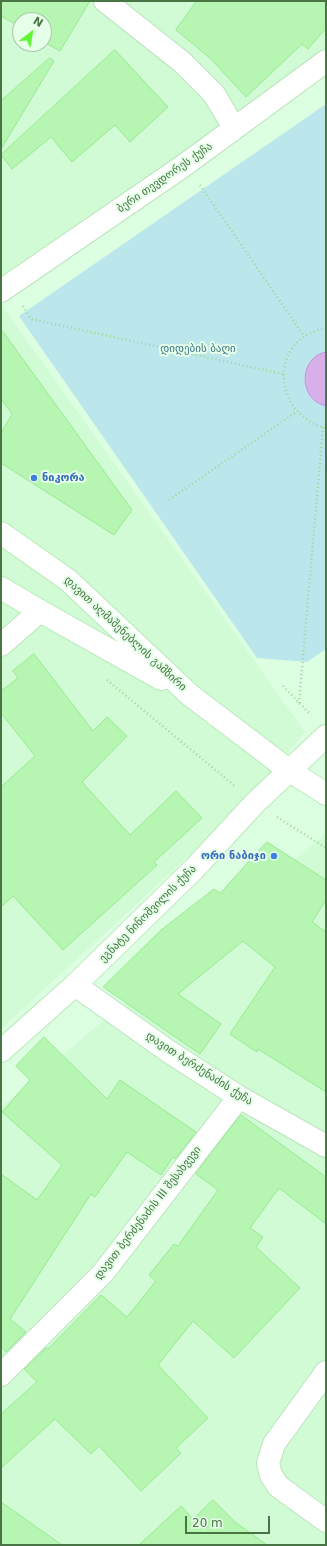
<!DOCTYPE html>
<html>
<head>
<meta charset="utf-8">
<style>
	body { margin:0 }
	#map { position:relative; width:327px; height:1546px; overflow:hidden; background:#dcfee1; font-family:"DejaVu Sans",sans-serif }
	canvas { display:block }
	.frame { position:absolute; inset:0; border:2px solid #497544; pointer-events:none }
	.north { position:absolute; left:12px; top:12px; width:40px; height:40px; box-sizing:border-box; background:#e5ffe9; border:1px solid #a7c8a7; border-radius:50%; rotate:31deg; font-size:11px; font-weight:700; line-height:16px; text-align:center; color:#497544 }
	.north::after { content:''; display:block; margin:auto; width:14px; height:18px; background:#63f535; clip-path:polygon(50% 0,100% 100%,50% 72%,0 100%) }
	.scale { position:absolute; left:185px; top:1516px; width:85px; height:18px; box-sizing:border-box; border:2px solid #497544; border-top:0; padding-left:5px; font-size:12px; line-height:14px; white-space:nowrap; color:#497544; -webkit-text-stroke:3px #e5ffe9; paint-order:stroke }
</style>
</head>
<body>
<div id="map">
<canvas width="327" height="1546"></canvas>
<div class="frame"></div>
<div class="north">N</div>
<div class="scale">20 m</div>
</div>
<script>
const c = document.querySelector('canvas').getContext('2d');
c.lineJoin = 'round';
function paint(path, color) { c.fillStyle = color; c.fill(path, 'evenodd'); }
function strokePath(path, color, width, dash) { c.strokeStyle = color; c.lineWidth = width; c.lineCap = dash ? 'butt' : 'round'; c.setLineDash(dash || []); c.stroke(path); }
function write(font, color, halo, rows, align = 'center') {
  c.font = font + ' "DejaVu Sans","Noto Sans Georgian",sans-serif'; c.lineWidth = 4; c.setLineDash([]); c.textBaseline = 'middle'; c.strokeStyle = halo; c.fillStyle = color; for (const [text, x, y, turn = 0] of rows) {
    c.save(); c.translate(x, y); c.rotate((+turn || 0) * Math.PI / 180); c.textAlign = isNaN(turn) ? turn : align; if (halo) c.strokeText(text, 0, 0); c.fillText(text, 0, 0); c.restore();
  }
}
paint(new Path2D(`
	M1 1H326V53L1 281ZM20 20H44V44H20Z
	M1 304 305 732 235 813 1 1029Z
	M326 833V1545H1V1107Z`), '#d0fbd5');
paint(new Path2D(`
	M326 104V649L307 662 257 658 19 316Z`), '#bbe6ec');
const water = new Path2D(`
	M326 352V406C298 400 298 357 326 352Z`);
paint(water, '#d7b0e9');
strokePath(water, '#c695dc', 1);
const building = new Path2D(`
	M1 1H90L60 51 44 42V20H20V27L1 16Z
	M197 1H326V28L308 49 302 44 246 97 211 59 176 30Z
	M115 50 168 107 130 142 115 125 72 162 51 137 12 169 1 155Z
	M50 58 54 61 1 149V101Z
	M1 329 132 510 114 535 1 463V433L12 414 1 399Z
	M34 654 93 731 107 717 127 736 82 782 130 835 176 791 202 818 154 862 157 865 63 950 13 896 1 907V787L35 756 1 713V691L18 678 13 671Z
	M267 842 326 880V900L312 922 326 932V1092L258 1049 257 1052 230 1034 275 967 243 941 178 994 221 1024 200 1054 103 987 161 930 214 889 220 893Z
	M44 1037 107 1099 120 1080 196 1132 175 1159 173 1157 161 1175 127 1152 95 1197 91 1194 10 1319 26 1332 6 1352 1 1347V1174L37 1200 62 1165 2 1112 30 1080 16 1066Z
	M241 1115 326 1177V1224L279 1188 250 1228 263 1237 256 1247 300 1288 234 1358 193 1321 158 1365 208 1418 176 1448 181 1453 141 1491 99 1446 91 1454 55 1419 1 1468V1414L37 1382 24 1369 46 1348 48 1349 101 1295 127 1317 156 1281 149 1275 174 1244 178 1246 218 1190 196 1174Z
	M213 1500 235 1522 267 1545H139L181 1506 193 1519Z
	M1 1502 62 1545H1Z`);
paint(building, '#b6f6b2');
strokePath(building, '#98ea91', 1);
const minor = new Path2D(`
	M105 1 182 62 214 94 234 128
	M1 291 186 164 326 61
	M1 645 40 611
	M75 985 168 1051 239 1097 326 1146
	M326 1372 274 1444 268 1463 271 1475 278 1486 326 1521
	M1 1375 103 1273 239 1097`);
const secondary = new Path2D(`
	M1 533 68 580 190 695 290 771 326 794
	M1 588 40 611 161 679
	M1 1051 75 985 194 869 255 803 326 736`);
strokePath(minor, '#bbe5bc', 24);
strokePath(secondary, '#b8eab8', 24);
strokePath(new Path2D(`
	M200 185 304 336
	M23 306 31 319 283 374
	M326 328C321 328 316 331 311 333 277 348 275 395 304 417 310 422 318 427 326 427
	M169 500 296 412
	M107 680 236 787
	M283 686 311 715
	M299 703 323 427
	M277 817 326 848`), '#9bda96', 2.5, [1, 3]);
strokePath(minor, '#fff', 22);
strokePath(secondary, '#fff', 22);
for (const [x, y, r, color] of [
	[34,478,4,"#3f7fe0"],
	[274,856,4,"#3f7fe0"]
]) { const dot = new Path2D(); dot.arc(x, y, r, 0, 2 * Math.PI); c.fillStyle = color; c.fill(dot); strokePath(dot, '#e5ffe9', 1.5); }
write('11px', '#497544', '#e5ffe9', [
	["ბერი თევდორეს ქუჩა",165,178,-35],
	["დავით აღმაშენებლის გამზირი",125,634,43],
	["ეგნატე ნინოშვილის ქუჩა",148,914,-45],
	["დავით ბერძენაძის ქუჩა",199,1069,33],
	["დავით ბერძენაძის III შესახვევი",148,1213,-52]
]);
write('11px', '#3f7789', '#e5ffe9', [
	["დიდების ბაღი",198,349]
]);
write('bold 11px', '#366cbe', '#e5ffe9', [
	["ნიკორა",42,478],
	["ორი ნაბიჯი",266,856,"right"]
], 'left');
</script>
</body>
</html>
